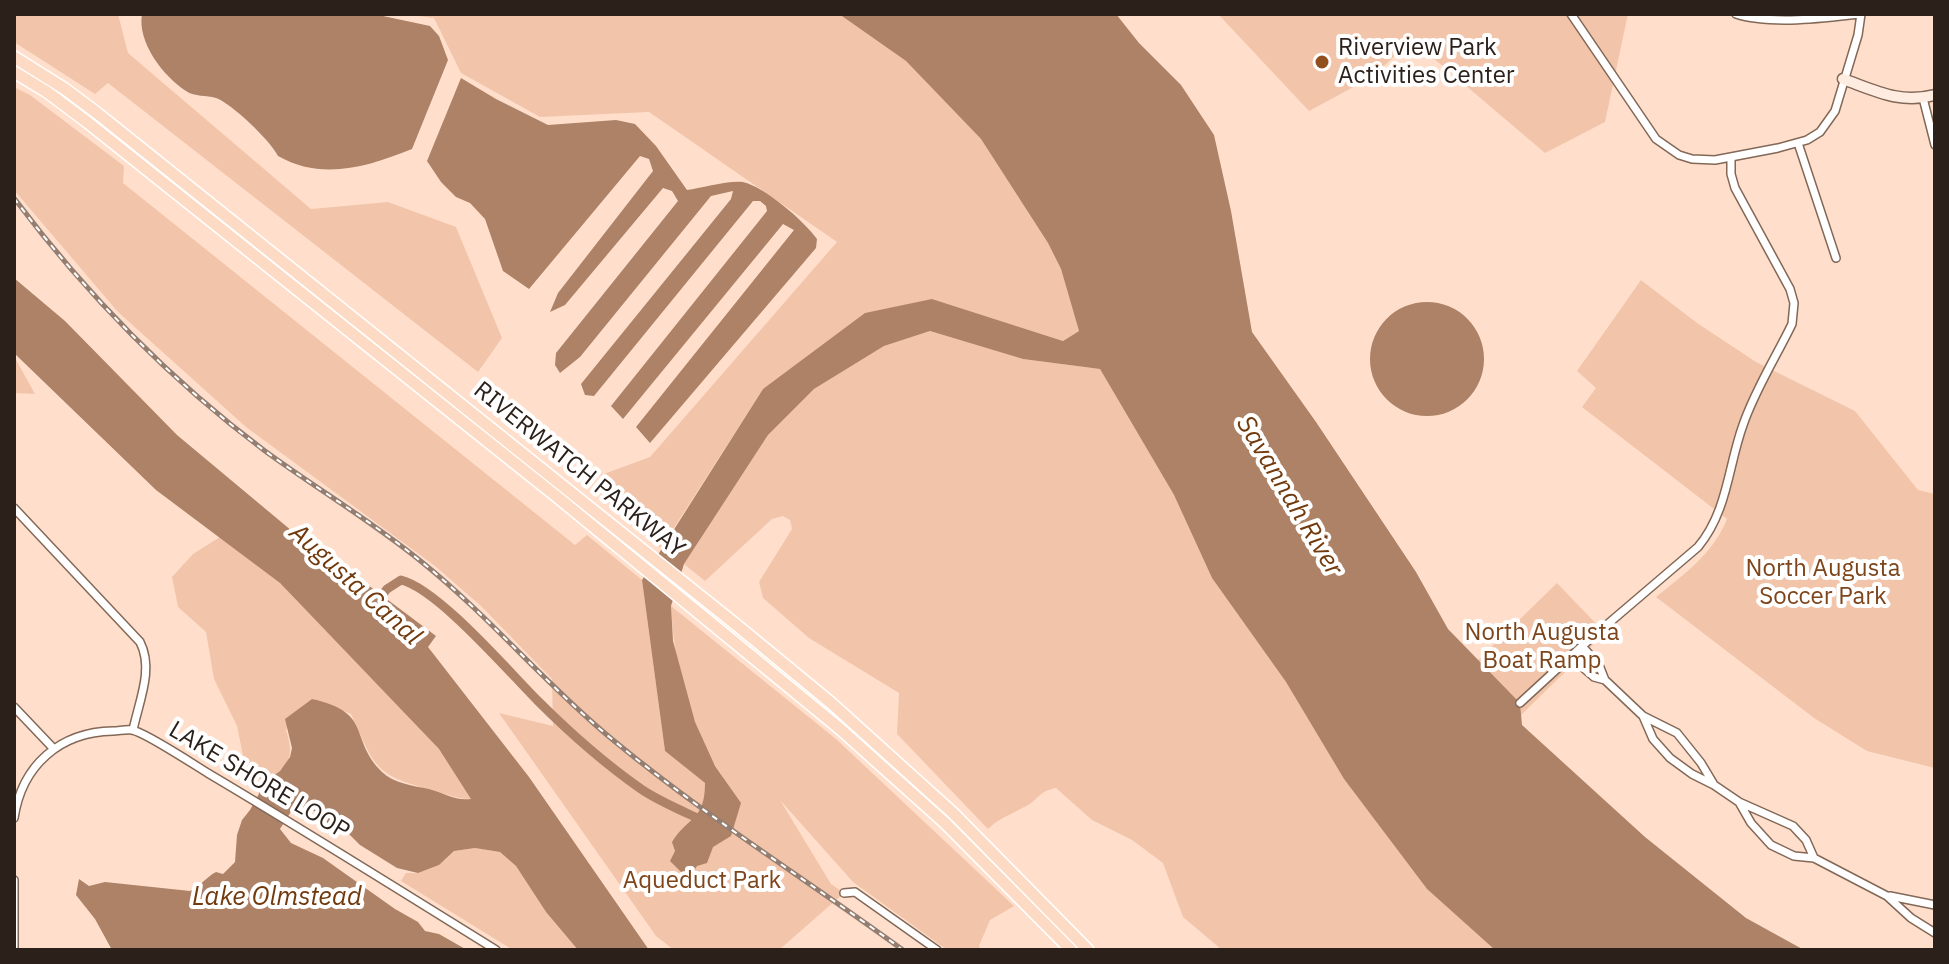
<!DOCTYPE html>
<html>
<head>
<meta charset="utf-8">
<style>
	body { margin:0 }
	#map { position:relative; width:1949px; height:964px; overflow:hidden; background:#ffdfcb; font-family:"IBM Plex Sans",sans-serif }
	canvas { display:block }
	.frame { position:absolute; inset:0; border:16px solid #2c211a; pointer-events:none }
</style>
</head>
<body>
<div id="map">
<canvas width="1949" height="964"></canvas>
<div class="frame"></div>
</div>
<script>
const c = document.querySelector('canvas').getContext('2d');
c.lineJoin = 'round';
function paint(path, color) { c.fillStyle = color; c.fill(path, 'evenodd'); }
function strokePath(path, color, width, dash) { c.strokeStyle = color; c.lineWidth = width; c.lineCap = dash ? 'butt' : 'round'; c.setLineDash(dash || []); c.stroke(path); }
function write(font, color, halo, rows, align = 'center') {
  c.font = font + ' "IBM Plex Sans",sans-serif'; c.lineWidth = 8; c.setLineDash([]); c.textBaseline = 'middle'; c.strokeStyle = halo; c.fillStyle = color; for (const [text, x, y, turn = 0] of rows) {
    c.save(); c.translate(x, y); c.rotate((+turn || 0) * Math.PI / 180); c.textAlign = isNaN(turn) ? turn : align; if (halo) c.strokeText(text, 0, 0); c.fillText(text, 0, 0); c.restore();
  }
}
paint(new Path2D(`
	M14 14H118L128 53 311 209 388 202 456 227 502 338 478 372 108 83 95 94 14 42Z
	M402 14H839L906 61 981 139 1048 243 1061 269 1079 331 1063 341 932 299 763 389 661 548 610 506 601 475 650 457 837 242 649 112 540 117 461 73 434 18Z
	M1218 14H1628L1605 122 1545 153 1412 40 1372 77 1309 111Z
	M14 87 30 95 124 166 123 183 575 545 587 535 642 580 665 751 705 783 723 777C688 730 674 663 671 606L836 739 1014 906 990 920 979 946 981 950H947L853 882 780 800 831 884 844 893 779 950H674L656 936 499 713 553 726 552 679 481 606 435 566 246 427 118 312 14 190Z
	M1641 280 1697 323 1756 362 1855 411 1918 490 1935 494V768L1867 751 1814 718 1656 597C1684 574 1713 554 1727 519L1582 407 1596 388 1577 371Z
	M930 331 1023 359 1100 369 1174 495 1212 578 1286 682 1344 779 1427 889 1495 950H1222L1183 917 1163 863 1132 840 1092 820 1056 788C1038 792 1041 797 1028 805 1013 814 1000 817 988 829L897 734 899 693 809 638 763 598 759 582 792 529 790 520 783 516 772 519 705 581 684 564 768 435 814 389 884 346Z
	M14 356 35 394 14 393Z
	M220 537 280 583 375 682 439 749 472 799C455 799 444 793 429 789 373 775 374 764 351 714L312 699 301 707 286 730C296 761 287 765 264 784L245 765 237 726 214 679 206 632 178 607 172 577 193 554Z
	M1557 583 1605 633 1521 715 1520 703 1478 660Z
	M475 848 500 852 516 866 546 912 578 950H513L401 881 406 873H418L439 865 454 851Z`), '#f2c5aa');
paint(new Path2D(`
	M142 14 383 16 430 26 439 36 448 60 412 149C367 167 322 181 278 156 271 141 231 103 216 98 206 95 195 97 186 91 163 76 137 42 142 14Z
	M839 14H1116L1139 43 1181 85 1214 135 1231 211 1252 332 1316 422 1416 572 1448 629 1520 703 1522 725 1645 837 1746 918 1804 950H1495L1427 889 1344 779 1286 682 1212 578 1174 495 1100 369 1023 359 930 331 884 346 814 389 768 435 684 564 671 606 673 641 695 722 715 766 741 803 731 836 713 847 707 863 697 866 692 874 686 877 670 861 675 851 672 842C688 816 705 821 705 783L665 751 642 580 763 389 865 313 932 299 1063 341 1079 331 1061 269 1048 243 981 139 906 61Z
	M461 78 496 99 548 125 616 120 635 124 656 146 687 190C701 188 729 180 743 182 765 187 804 221 817 239L816 248 650 443 636 427 794 230 783 224 623 419 611 406 767 211 766 206 760 201H753L594 396 585 395 581 384 731 199 733 191 711 196 580 357 560 373 555 365 556 353 678 201 672 191 663 188 565 305 550 312 558 293 653 171 649 159 640 156 529 289 503 271 485 219 470 203 456 197 441 182 427 161Z
	M14 278 65 321 177 435 292 531 327 565 332 558 436 636 428 647 529 777 649 950H578L546 912 516 866 500 852 475 848 454 851 439 865 418 873 397 868 360 845 347 832 328 824 322 814 303 807 292 810 280 829 291 843 323 858 395 909 418 922 425 931 439 934 467 950H112L95 919 76 895 79 879 89 886 105 882 190 891C201 886 206 877 216 872L223 874 235 862 237 835 242 820 250 810 266 781 280 771 290 757 292 748 285 719 312 699C374 713 348 738 382 772 393 783 414 786 429 789 444 793 455 801 471 799L439 749 280 583 156 490 14 353Z
	M1370 359a57 57 0 1 1 114 0a57 57 0 1 1-114 0Z`), '#ad8267');
strokePath(new Path2D(`
	M375 604 387 589 401 580C438 589 508 671 538 701 569 732 604 763 641 789 660 802 685 812 706 822`), '#ad8267', 9);
const street = new Path2D(`
	M1571 14 1656 139 1679 155 1692 159 1715 160 1778 148 1807 140 1820 132 1835 111 1858 35 1861 14
	M1736 14C1769 25 1827 18 1861 14
	M1923 98 1935 145
	M1798 143 1836 258
	M14 508 140 642C154 669 139 701 133 730
	M1582 646 1599 665 1605 680
	M1571 657 1594 677 1605 680 1643 716 1677 733 1701 763 1713 783
	M1520 703 1582 646 1698 547C1728 511 1728 466 1743 425 1755 390 1776 357 1792 324L1794 303 1790 289 1735 188 1731 174V159
	M14 707 53 748
	M1643 716 1653 739 1670 758 1692 774 1714 785 1739 802 1793 826 1806 840 1814 858
	M1739 802 1751 823 1771 845 1794 856 1814 858 1887 896 1911 918 1935 933
	M14 818C22 765 60 732 113 731 119 731 126 729 132 730 145 732 196 766 211 775 307 832 401 891 496 950
	M14 880V950
	M844 893 855 892 937 950
	M1890 896 1935 905`);
const secondary = new Path2D(`
	M1843 79C1876 91 1900 104 1935 95`);
const primary = new Path2D(`
	M14 57 65 89 97 113 739 627 830 702 953 813 1088 950
	M14 72 47 92 87 122 556 496 839 728 945 823 1071 950`);
strokePath(street, '#836857', 10);
strokePath(secondary, '#836857', 13);
strokePath(primary, '#fff', 14);
strokePath(street, '#fff', 7);
strokePath(secondary, '#feece1', 10);
strokePath(primary, '#fcdac4', 11);
const rail = new Path2D(`
	M14 198C86 294 169 379 265 451 317 489 373 522 423 563 491 618 546 685 613 740 705 816 807 880 903 950`);
strokePath(rail, '#937e71', 5);
strokePath(rail, '#fff', 2, [6]);
for (const [x, y, r, color] of [
	[1322,62,8,"#914f1e"]
]) { const dot = new Path2D(); dot.arc(x, y, r, 0, 2 * Math.PI); c.fillStyle = color; c.fill(dot); strokePath(dot, '#fff', 3); }
write('24px', '#2c211a', '#fff', [
	["Riverview Park",1338,48],
	["Activities Center",1338,76]
], 'left');
write('24px', '#2c211a', '#fff', [
	["RIVERWATCH PARKWAY",579,470,39],
	["LAKE SHORE LOOP",259,781,31]
]);
write('24px', '#7e451b', '#fff', [
	["North Augusta",1823,569],
	["Soccer Park",1823,597],
	["North Augusta",1542,633],
	["Boat Ramp",1542,661],
	["Aqueduct Park",702,881]
]);
write('italic 26px', '#71390c', '#fff', [
	["Savannah River",1289,496,59],
	["Augusta Canal",355,585,42],
	["Lake Olmstead",277,897]
]);
</script>
</body>
</html>
